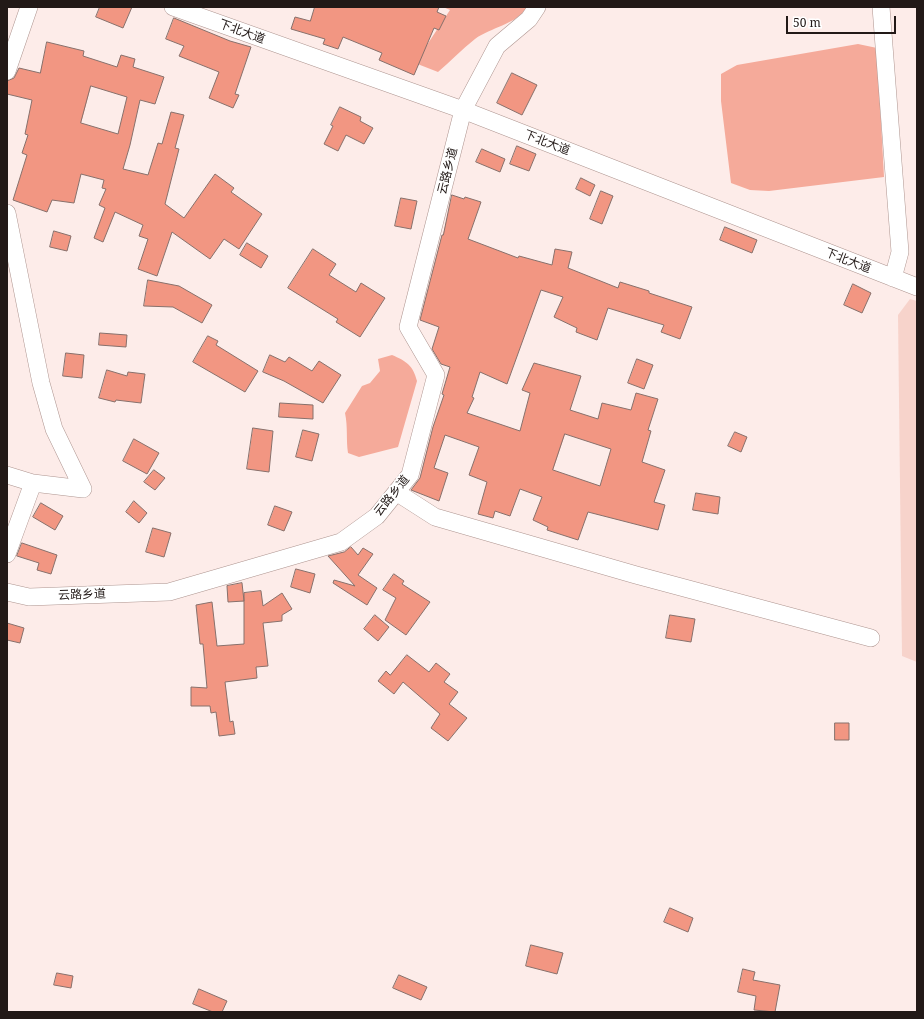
<!DOCTYPE html>
<html>
<head>
<meta charset="utf-8">
<style>
	body { margin:0 }
	#map { position:relative; width:924px; height:1019px; overflow:hidden; background:#fdece9; font-family:"Noto Serif",serif }
	canvas { display:block }
	.frame { position:absolute; inset:0; border:8px solid #221917; pointer-events:none }
	.scale { position:absolute; left:786px; top:16px; width:110px; height:18px; box-sizing:border-box; border:2px solid #221917; border-top:0; padding-left:5px; font-size:12px; line-height:14px; white-space:nowrap; color:#221917; -webkit-text-stroke:3px #fff; paint-order:stroke }
</style>
</head>
<body>
<div id="map">
<canvas width="924" height="1019"></canvas>
<div class="frame"></div>
<div class="scale">50 m</div>
</div>
<script>
const c = document.querySelector('canvas').getContext('2d');
c.lineJoin = 'round';
function paint(path, color) { c.fillStyle = color; c.fill(path, 'evenodd'); }
function strokePath(path, color, width, dash) { c.strokeStyle = color; c.lineWidth = width; c.lineCap = dash ? 'butt' : 'round'; c.setLineDash(dash || []); c.stroke(path); }
function write(font, color, halo, rows, align = 'center') {
  c.font = font + ' "Noto Serif","Noto Sans SC",serif'; c.lineWidth = 3.5; c.setLineDash([]); c.textBaseline = 'middle'; c.strokeStyle = halo; c.fillStyle = color; for (const [text, x, y, turn = 0] of rows) {
    c.save(); c.translate(x, y); c.rotate((+turn || 0) * Math.PI / 180); c.textAlign = isNaN(turn) ? turn : align; if (halo) c.strokeText(text, 0, 0); c.fillText(text, 0, 0); c.restore();
  }
}
paint(new Path2D(`
	M910 299 917 301V662L902 656 898 315Z`), '#f7d3cb');
paint(new Path2D(`
	M443 7H527C516 25 491 27 475 39 462 49 450 62 438 72L415 63 450 10Z
	M858 44 877 48 884 177 769 191 750 190 731 183 721 101V74L737 65Z
	M392 355C406 361 413 365 417 381L398 447 359 457 348 453C346 440 348 427 345 413L362 386 370 383 380 371 378 359Z`), '#f5aa9a');
const building = new Path2D(`
	M100 7H132L123 28 96 17Z
	M315 7H439L437 12 446 16 439 30 434 28 414 75 379 60 382 53 343 37 338 49 323 44 325 39 291 29 295 17 310 21Z
	M174 18 230 41 251 47 235 94 239 95 233 108 209 98 219 72 179 56 184 46 166 39Z
	M47 42 84 51 83 56 117 67 121 55 135 59 133 67 164 77 155 104 140 100 130 145 123 169 148 175 158 143 162 144 171 112 184 115 175 148 179 149 165 204 184 218 215 174 234 188 231 192 262 214 239 249 224 239 210 259 172 232 157 276 138 269 148 239 139 236 143 225 115 212 103 242 94 238 105 208 99 205 106 189 102 188 104 180 81 174 74 203 52 200 47 212 13 200 27 155 22 153 28 135 25 134 32 100 7 94V81L14 78 19 68 40 73ZM91 86 127 97 118 134 81 123Z
	M512 73 537 85 522 115 497 103Z
	M340 107 361 117 360 121 373 128 364 144 346 135 338 151 324 144 333 126 331 125Z
	M517 146 536 154 529 171 510 164Z
	M482 149 505 159 500 172 476 162Z
	M581 178 595 185 590 196 576 189Z
	M601 191 613 196 602 224 590 219Z
	M452 195 464 199 465 197 481 202 468 239 518 258 519 256 552 265 555 249 572 252 568 268 618 288 620 282 649 291V293L692 307 680 339 661 332 664 325 608 308 597 340 576 332 577 328 554 317 563 297 541 290 507 384 480 372 472 397 474 398 467 413 520 431 530 393 522 390 534 363 581 376 570 410 598 419 602 403 631 410 636 393 658 399 648 430 651 431 642 462 665 470 654 502 665 505 658 530 588 512 578 540 547 530 548 527 533 520 542 497 520 489 510 516 495 511 493 518 478 514 487 482 469 475 479 447 445 435 434 468 448 473 439 501 411 490 420 478 433 427 444 395 442 394 450 367 441 364 432 349 439 327 420 320 442 235H443ZM565 434 611 449 600 486 553 470Z
	M401 198 417 201 411 229 395 226Z
	M725 227 757 240 752 253 720 240Z
	M54 231 71 236 67 251 50 247Z
	M247 243 268 256 261 268 240 255Z
	M313 249 336 264 329 275 356 292 361 283 385 298 360 337 336 322 338 319 288 288Z
	M148 280 179 286 212 305 202 323 173 307 144 306Z
	M853 284 871 293 862 313 844 305Z
	M100 333 127 335 126 347 99 345Z
	M208 336 218 341 216 345 258 371 245 392 193 362Z
	M66 353 84 355 82 378 63 376Z
	M270 355 285 362 289 357 312 371 319 361 341 375 323 403 284 381 263 372Z
	M637 359 653 365 644 389 628 383Z
	M107 370 127 376 128 372 145 374 141 403 116 400 115 402 99 398Z
	M280 403 313 405V419L279 417Z
	M253 428 273 431 269 472 247 469Z
	M303 430 319 434 312 461 296 457Z
	M735 432 747 437 741 452 728 446Z
	M134 439 159 453 147 474 123 461Z
	M154 470 165 478 155 490 144 482Z
	M696 493 720 497 718 514 693 510Z
	M134 501 147 513 139 523 126 512Z
	M41 503 63 516 55 530 33 517Z
	M275 506 292 512 284 531 268 525Z
	M153 528 171 533 164 557 146 552Z
	M22 543 57 555 51 574 37 570 39 563 17 556Z
	M351 547 358 555 363 548 373 554 358 575 377 588 367 605 333 583 334 580 355 586 328 556 344 552Z
	M296 569 315 574 310 593 291 587Z
	M394 574 404 581 402 584 430 602 406 635 385 620 396 598 383 590Z
	M242 583 244 601 228 602 227 586Z
	M261 591 263 606 282 593 292 609 282 615V621L263 623 268 666 256 667 257 678 225 682 230 722 233 721 235 734 219 736 216 712 211 713 210 706H191V687L207 688 203 644H200L196 605 212 602 217 646 244 644V593Z
	M375 615 389 627 378 641 364 629Z
	M670 615 695 619 691 642 666 638Z
	M7 623 24 628 20 643 7 640Z
	M407 655 429 672 436 663 450 674 444 682 458 692 449 704 467 718 448 741 431 728 440 714 403 682 394 694 378 681 386 671 390 675Z
	M835 723H849V740H835Z
	M670 908 693 918 688 932 664 922Z
	M531 945 563 953 557 974 526 966Z
	M743 969 755 972 753 980 780 985 775 1012 754 1010 756 996 738 992Z
	M57 973 73 976 71 988 54 985Z
	M399 975 427 987 421 1000 393 988Z
	M199 989 227 1001 222 1012H213L193 1004Z`);
paint(building, '#f29682');
strokePath(building, '#87706b', 1);
const minor = new Path2D(`
	M173 7 463 110 917 287
	M881 7 900 252 893 278
	M7 71 29 7
	M7 213 41 383 54 429 83 489 33 483 7 554
	M7 475 33 483
	M396 492 435 517 636 575 871 638
	M7 592 29 597 169 592 341 542 377 516 410 475 436 375 408 327 463 110 497 46 529 19 537 7`);
strokePath(minor, '#ae9590', 18);
strokePath(minor, '#fff', 17);
write('12px', '#221917', '#fff', [
	["下北大道",242,32,20],
	["下北大道",547,143,21],
	["云路乡道",448,171,-76],
	["下北大道",848,261,21],
	["云路乡道",392,496,-51],
	["云路乡道",82,595,-2]
]);
</script>
</body>
</html>
